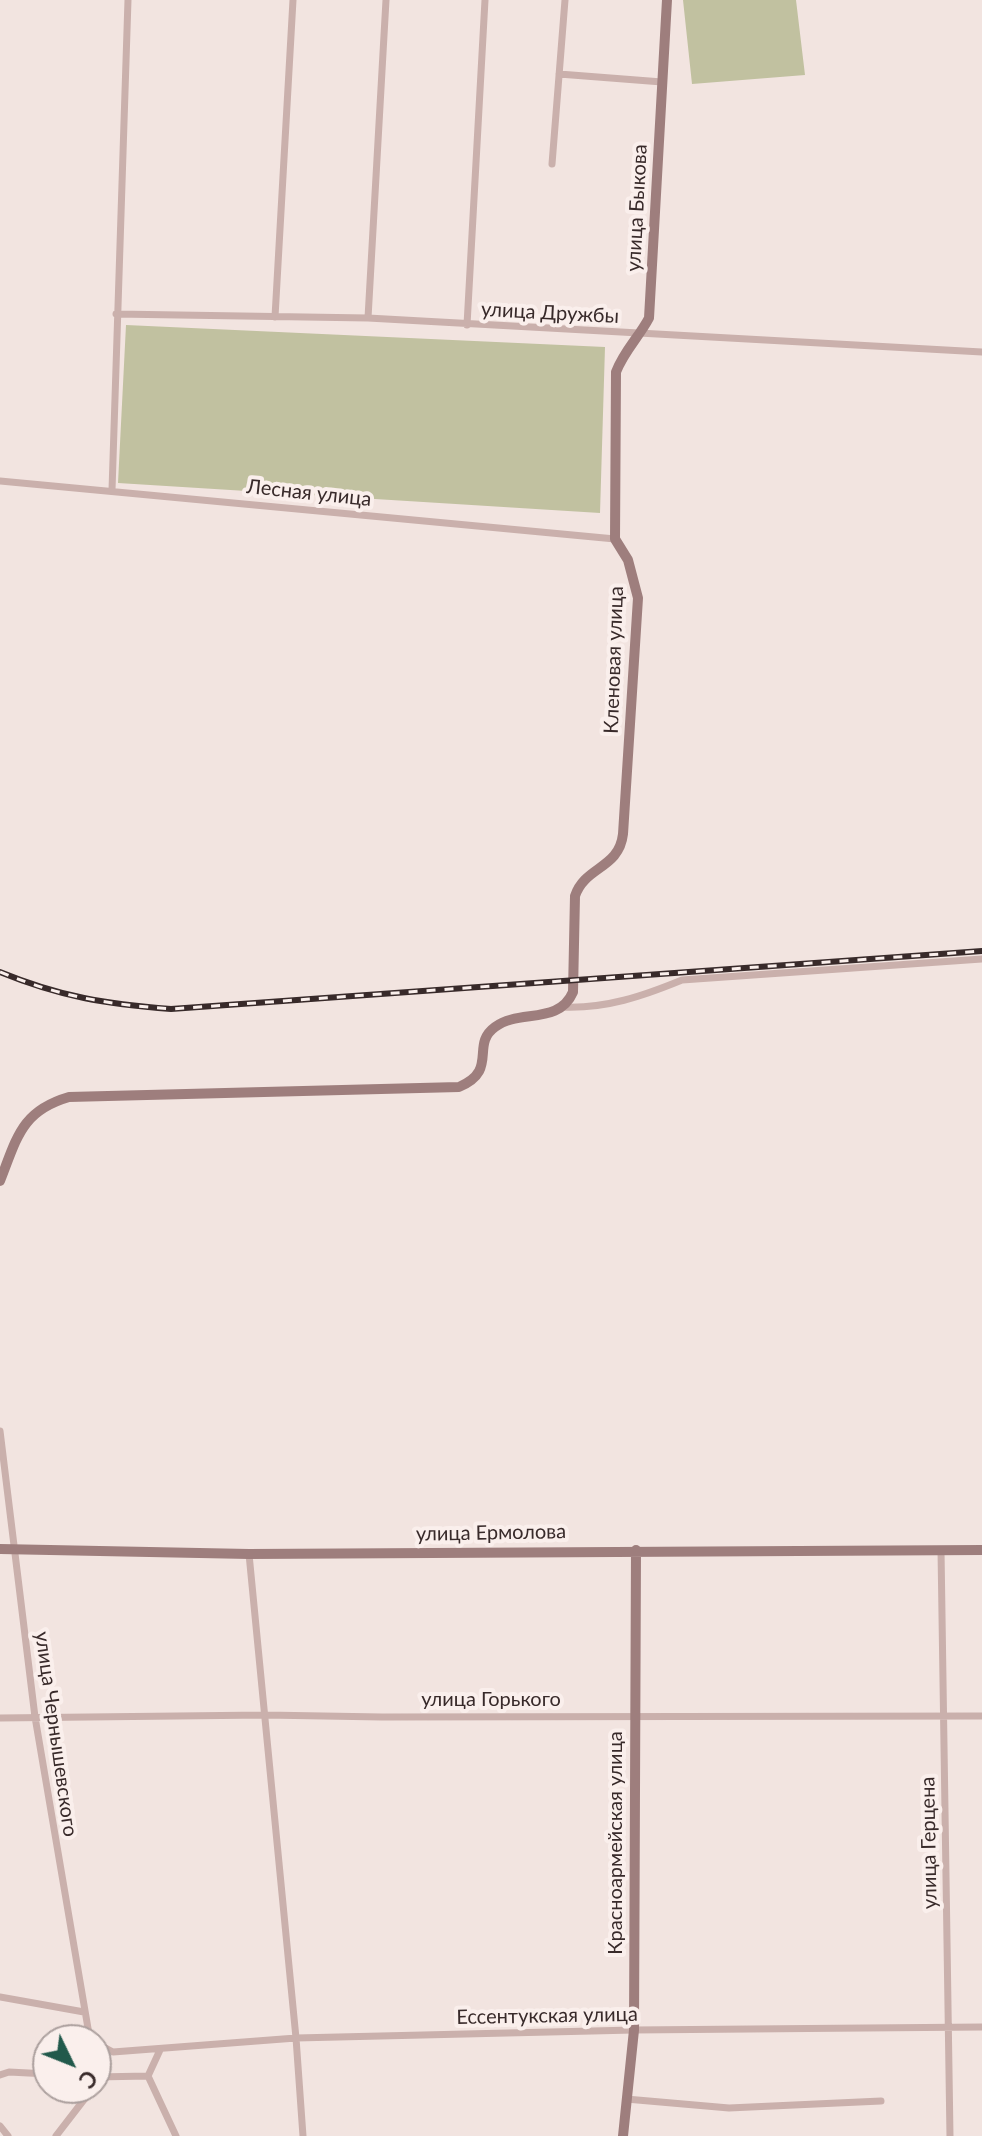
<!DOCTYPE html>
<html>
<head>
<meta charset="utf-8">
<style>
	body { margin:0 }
	#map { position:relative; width:982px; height:2136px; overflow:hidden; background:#f2e4e0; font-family:Lato,sans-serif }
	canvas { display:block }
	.north { position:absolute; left:32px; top:2024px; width:80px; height:80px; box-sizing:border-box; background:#faefec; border:2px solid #aca09e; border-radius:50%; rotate:133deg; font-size:22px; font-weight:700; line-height:32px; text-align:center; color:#382a2a }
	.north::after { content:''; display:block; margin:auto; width:28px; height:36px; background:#21594b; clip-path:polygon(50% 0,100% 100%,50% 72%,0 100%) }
</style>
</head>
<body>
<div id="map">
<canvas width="982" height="2136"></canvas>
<div class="north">С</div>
</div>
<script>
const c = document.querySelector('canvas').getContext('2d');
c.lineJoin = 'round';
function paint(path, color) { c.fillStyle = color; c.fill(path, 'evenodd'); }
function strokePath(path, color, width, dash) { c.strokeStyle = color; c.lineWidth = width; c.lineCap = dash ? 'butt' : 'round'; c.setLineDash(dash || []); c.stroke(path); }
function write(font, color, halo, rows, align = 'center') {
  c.font = font + ' Lato,sans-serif'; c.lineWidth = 8; c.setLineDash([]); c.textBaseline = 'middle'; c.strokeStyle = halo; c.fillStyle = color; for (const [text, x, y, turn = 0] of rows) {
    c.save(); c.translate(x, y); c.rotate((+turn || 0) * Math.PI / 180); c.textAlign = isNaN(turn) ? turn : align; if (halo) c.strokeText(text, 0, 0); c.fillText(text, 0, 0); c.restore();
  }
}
paint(new Path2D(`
	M683 0H796L805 75 692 84Z
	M126 325 605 347 600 513 118 483Z`), '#c1c1a0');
strokePath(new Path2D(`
	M559 74 662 82
	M552 164 565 0
	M116 314 368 318 982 352
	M275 317 293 0
	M368 318 386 0
	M467 325 485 0
	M0 481 615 539
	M112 490 128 0
	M562 1007C606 1009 643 996 682 980L982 959
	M0 1431 35 1717 90 2040
	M941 1550 950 2136
	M249 1554 296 2038 303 2136
	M0 1718 265 1715 382 1717 982 1716
	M0 1997 84 2012
	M96 2043 113 2052 296 2038 634 2030 982 2027
	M0 2075 9 2072 48 2074
	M148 2076 176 2136
	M96 2077 148 2076 160 2050
	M626 2099 729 2108 881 2101
	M0 2126 8 2136
	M56 2136 93 2088`), '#cab0ac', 7);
strokePath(new Path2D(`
	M0 1181C17 1138 21 1111 69 1097L459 1087C499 1070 470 1045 495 1027 519 1009 559 1025 573 992L575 896C585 866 619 869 623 834L638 598 628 560 615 539 616 372C624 351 639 337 649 318L667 0
	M0 1549 249 1554 982 1550
	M623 2136 634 2030 636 1550`), '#9e7e7d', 10);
const rail = new Path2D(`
	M0 972C61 997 106 1004 171 1009L982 951`);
strokePath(rail, '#382a2a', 6);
strokePath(rail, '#faefec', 3, [9]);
write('20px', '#382a2a', '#faefec', [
	["улица Быкова",637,208,-87],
	["улица Дружбы",550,313,3],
	["Лесная улица",309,493,6],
	["Кленовая улица",614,660,-88],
	["улица Ермолова",491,1533,-1],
	["улица Горького",491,1700],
	["улица Чернышевского",56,1734,82],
	["Красноармейская улица",616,1843,-90],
	["улица Герцена",929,1843,-91],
	["Ессентукская улица",547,2016,-1]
]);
</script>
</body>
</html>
